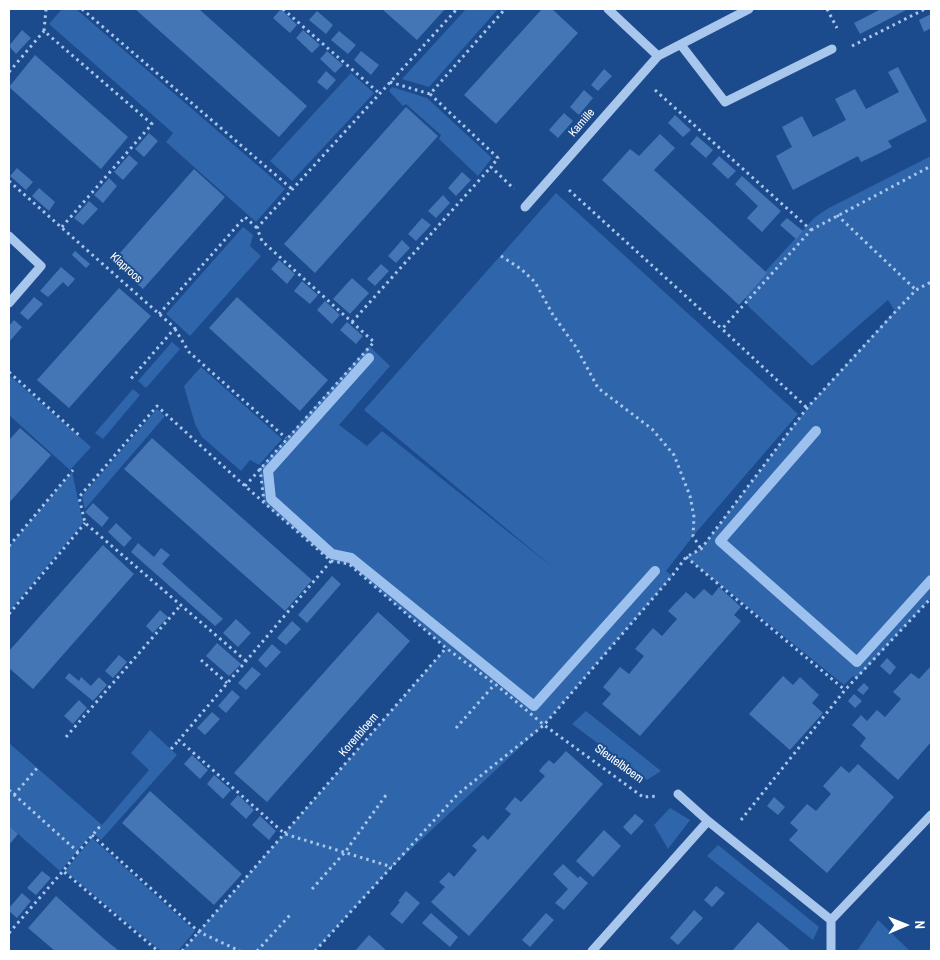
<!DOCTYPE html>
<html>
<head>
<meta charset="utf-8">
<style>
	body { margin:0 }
	#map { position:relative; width:940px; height:960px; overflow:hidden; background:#1c4b8d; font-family:"Archivo Narrow",sans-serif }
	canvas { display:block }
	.frame { position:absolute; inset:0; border:10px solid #fff; pointer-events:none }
	.north { position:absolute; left:880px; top:900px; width:50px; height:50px; -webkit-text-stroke:4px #1c4b8d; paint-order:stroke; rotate:89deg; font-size:14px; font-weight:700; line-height:20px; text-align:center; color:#fff }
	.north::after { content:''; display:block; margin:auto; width:18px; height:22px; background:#fff; clip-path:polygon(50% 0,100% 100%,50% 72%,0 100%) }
</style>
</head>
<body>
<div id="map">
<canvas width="940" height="960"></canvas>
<div class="frame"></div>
<div class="north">N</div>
</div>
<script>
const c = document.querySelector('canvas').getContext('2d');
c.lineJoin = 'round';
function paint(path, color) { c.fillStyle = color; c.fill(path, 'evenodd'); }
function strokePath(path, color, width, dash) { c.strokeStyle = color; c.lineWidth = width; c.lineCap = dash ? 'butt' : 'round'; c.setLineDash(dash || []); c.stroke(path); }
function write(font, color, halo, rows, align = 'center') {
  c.font = font + ' "Archivo Narrow",sans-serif'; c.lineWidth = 4; c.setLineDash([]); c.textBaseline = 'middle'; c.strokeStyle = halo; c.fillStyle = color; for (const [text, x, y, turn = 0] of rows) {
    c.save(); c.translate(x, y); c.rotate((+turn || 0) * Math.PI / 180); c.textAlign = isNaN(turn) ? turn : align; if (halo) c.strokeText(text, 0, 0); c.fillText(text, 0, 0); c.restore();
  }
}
paint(new Path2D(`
	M62 9H76L285 189 256 222 166 142 173 133 49 24Z
	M466 9H498L429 87 402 79Z
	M351 73 374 93 292 181 270 161Z
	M392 87 427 98 492 158 478 176 439 139 441 135 406 104 403 106 389 91Z
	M931 156V598L857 678 853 676 844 685 686 557 701 549 807 408 895 311 888 300 812 366 749 307 744 295 814 218 827 209Z
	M556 193 798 414 693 536 666 571 672 576 544 725 392 867 315 951H182L446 648 349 564 331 561 264 503 260 468 369 346 390 366 339 425 367 446 382 431 556 570 364 410Z
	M243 227 253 235 250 246 261 256 190 336 166 314Z
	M172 342 180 349 146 388 138 381Z
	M201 367 282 439 259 465 250 460 241 471 202 437 195 424 184 386Z
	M9 375 91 447 70 470 9 415Z
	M133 389 140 395 103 439 95 433Z
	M157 409 165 416 85 509 82 496Z
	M72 472 83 523 9 612V547Z
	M586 711 661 771 647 780 572 724Z
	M150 730 177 755 101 840 93 833 60 871 9 826V743L102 825 149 770 131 753Z
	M670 808 690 820 668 849 654 825Z
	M92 838 195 931 178 951H161L65 871Z
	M718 845 819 927 813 940 707 856Z
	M878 920 910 951H857Z`), '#2f65aa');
strokePath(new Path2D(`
	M369 358 268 471 271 499 332 554 351 558 534 706 655 571
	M816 431 720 541 857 662 931 580`), '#9cc1ef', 10);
paint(new Path2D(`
	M135 9H199L307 106 279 137Z
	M281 9 297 25 290 33 273 18Z
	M382 9H445L417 40Z
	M542 9H552L578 33 496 124 464 95Z
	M881 9H908L860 34 854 23Z
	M317 11 333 25 326 34 309 20Z
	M931 14V28L924 32 919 20Z
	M22 30 31 38 16 54 9 46Z
	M303 30 320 45 312 53 296 38Z
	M339 31 356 45 348 54 331 40Z
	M327 51 343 65 335 73 320 59Z
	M361 51 379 65 371 75 354 60Z
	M35 55 128 137 101 169 9 87Z
	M898 67 927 121 888 141 892 147 876 155 861 162 858 156 793 190 776 156 792 147 782 127 802 116 813 137 829 129 846 120 835 99 855 89 866 109 899 92 888 72Z
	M604 69 612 76 598 91 591 85Z
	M326 71 336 80 327 90 317 82Z
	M584 90 593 98 579 115 570 107Z
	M406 107 438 136 315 273 284 244Z
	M564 113 573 121 558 138 549 130Z
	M675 115 691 130 683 137 668 123Z
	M149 133 158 141 144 157 135 149Z
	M660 134 675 148 654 170 767 273 739 305 602 180 630 149 639 156Z
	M697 136 713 150 706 158 690 144Z
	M129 155 138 163 123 180 114 172Z
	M719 156 736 171 728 179 712 164Z
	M17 168 33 182 26 190 10 176Z
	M194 169 225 197 143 289 112 262Z
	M462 172 471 180 456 196 448 188Z
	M742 176 781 211 762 232 747 218 758 206 735 184Z
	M109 178 117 186 103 203 94 195Z
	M39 188 55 202 49 211 32 196Z
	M443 195 450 203 436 218 428 211Z
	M89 201 98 209 83 225 74 218Z
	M422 218 431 225 416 241 408 234Z
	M787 218 803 231 796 239 780 225Z
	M402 240 410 248 396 263 388 256Z
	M75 251 90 264 86 268 72 255Z
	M279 260 295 274 287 284 271 269Z
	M381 264 389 271 375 286 367 279Z
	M61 267 75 279 68 287 63 282 48 297 40 291Z
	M352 278 369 293 350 314 333 299Z
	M302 281 318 295 310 304 294 291Z
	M119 288 151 316 69 408 37 380Z
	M34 297 43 304 28 320 20 313Z
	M237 297 328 380 300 411 209 328Z
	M325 301 340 315 332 324 317 310Z
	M14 320 22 327 9 342V326Z
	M347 322 363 336 356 344 340 330Z
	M20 428 51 455 9 503V440Z
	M152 438 312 580 285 611 124 469Z
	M93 503 109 518 102 527 85 512Z
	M116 523 132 538 124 547 108 532Z
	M138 543 154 557 161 548 170 555 162 564 223 619 215 626 131 552Z
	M103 545 134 574 33 689 9 668V651Z
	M332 576 341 584 307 623 298 615Z
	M719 587 741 607 734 615 741 621 640 736 602 704 611 694 603 687 620 667 629 674 644 656 635 649 653 628 662 636 677 619 668 611 686 592 694 599 704 589 712 596Z
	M160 610 168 617 153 633 146 626Z
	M378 612 410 641 267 802 234 773Z
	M236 619 251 633 238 647 223 633Z
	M292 621 301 629 286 645 277 638Z
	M217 643 241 664 229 676 206 656Z
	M272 644 281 652 266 668 258 660Z
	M119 655 127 662 113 678 105 671Z
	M887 658 896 667 890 675 880 666Z
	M931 666V742L898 780 860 746 866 738 852 725 861 715 867 721 877 710 885 717 901 699 893 692 911 673 919 679Z
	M252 667 261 674 246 690 238 683Z
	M69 673 79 681 81 677 91 686 99 677 107 685 93 701 65 678Z
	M783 676 793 685 800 677 819 695 812 703 823 713 790 750 749 714Z
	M864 683 869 688 863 695 857 690Z
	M232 690 240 697 226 713 218 706Z
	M854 694 862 701 855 708 848 701Z
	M79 700 87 708 73 724 64 716Z
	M212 712 220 719 205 735 197 728Z
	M566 751 603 784 469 936 431 902 445 887 439 882 449 872 454 877 477 850 472 846 483 835 488 840 511 814 505 809 515 797 521 802 545 776 539 771 543 766 549 760 554 764Z
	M192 755 208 770 200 779 184 764Z
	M858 764 894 797 827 873 789 840 798 830 790 823 807 804 816 811 831 794 823 786 841 766 849 773Z
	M214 775 231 790 223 799 207 784Z
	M150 791 242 874 214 905 122 823Z
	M238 795 254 810 246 819 230 804Z
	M774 797 785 807 778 815 767 806Z
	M635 814 644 821 631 835 623 827Z
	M260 816 276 831 269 840 252 825Z
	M9 826 18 834 9 845Z
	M604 830 621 846 593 877 576 861Z
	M563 864 578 878 580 876 588 883 564 910 555 903 568 889 553 874Z
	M42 871 51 878 36 895 27 888Z
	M716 886 725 893 712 907 704 900Z
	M406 891 420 903 402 924 390 914 400 902 398 901Z
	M22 893 31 901 17 918 9 911V908Z
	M56 896 103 938 119 951H55L28 928Z
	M694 910 703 918 678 945 670 938Z
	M431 913 458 937 450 947 422 923Z
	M546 913 554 920 530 947 522 940Z
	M758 922 791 951H732Z
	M369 935 387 951H355Z`), '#4475b5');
strokePath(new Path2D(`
	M46 9 44 31 152 124 61 228
	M82 9 292 189
	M283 9 379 93
	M827 9 837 28
	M852 46 925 9
	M9 72 44 31
	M390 82 430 94 505 9
	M655 90 811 230 722 329 807 408
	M430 94 498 158 491 167 514 189
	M9 181 175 328 129 381
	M569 190 722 329
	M837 215 916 290
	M811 230 931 166
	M501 256 521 269 535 282 553 315 576 347 598 388 652 429 674 455 690 496 694 517 693 536 701 549
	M159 314 245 217 257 228
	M352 322 491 167
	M175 329 189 352 286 438
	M9 372 81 437
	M260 468 264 502
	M245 486 374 342 262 241 257 228 457 9
	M9 546 73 470
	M686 557 845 690
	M331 561 179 740 285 834 392 867
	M9 614 85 523
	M201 660 227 683
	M246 661 85 523 79 497 157 406 245 486 331 561 349 564 446 648 495 684 544 725 643 797 658 796
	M456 728 495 684
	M66 737 180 606
	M171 749 179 740
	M9 790 78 852 102 824
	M14 795 38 767
	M741 820 845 690 931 598
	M92 835 199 932 240 951
	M78 852 63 871 158 951
	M312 889 345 852 386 795
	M9 933 63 871
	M182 951 446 648
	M257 951 290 915
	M315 951 458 794 544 725 672 576 686 557 701 549 807 408 896 311 916 290 931 282`), '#a9c6ed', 3, [2.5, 4]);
strokePath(new Path2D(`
	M681 45 725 102 832 49
	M658 56 749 9
	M525 207 658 56 608 9
	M9 236 41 266 9 303
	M678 794 708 821 831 920
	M592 951 708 821
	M831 951V920L931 815`), '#a9c6ed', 9);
write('12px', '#fff', '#1c4b8d', [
	["Kamille",582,123,-49],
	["Klaproos",126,268,42],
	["Korenbloem",359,735,-49],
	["Sleutelbloem",619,764,36]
]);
</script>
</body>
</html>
